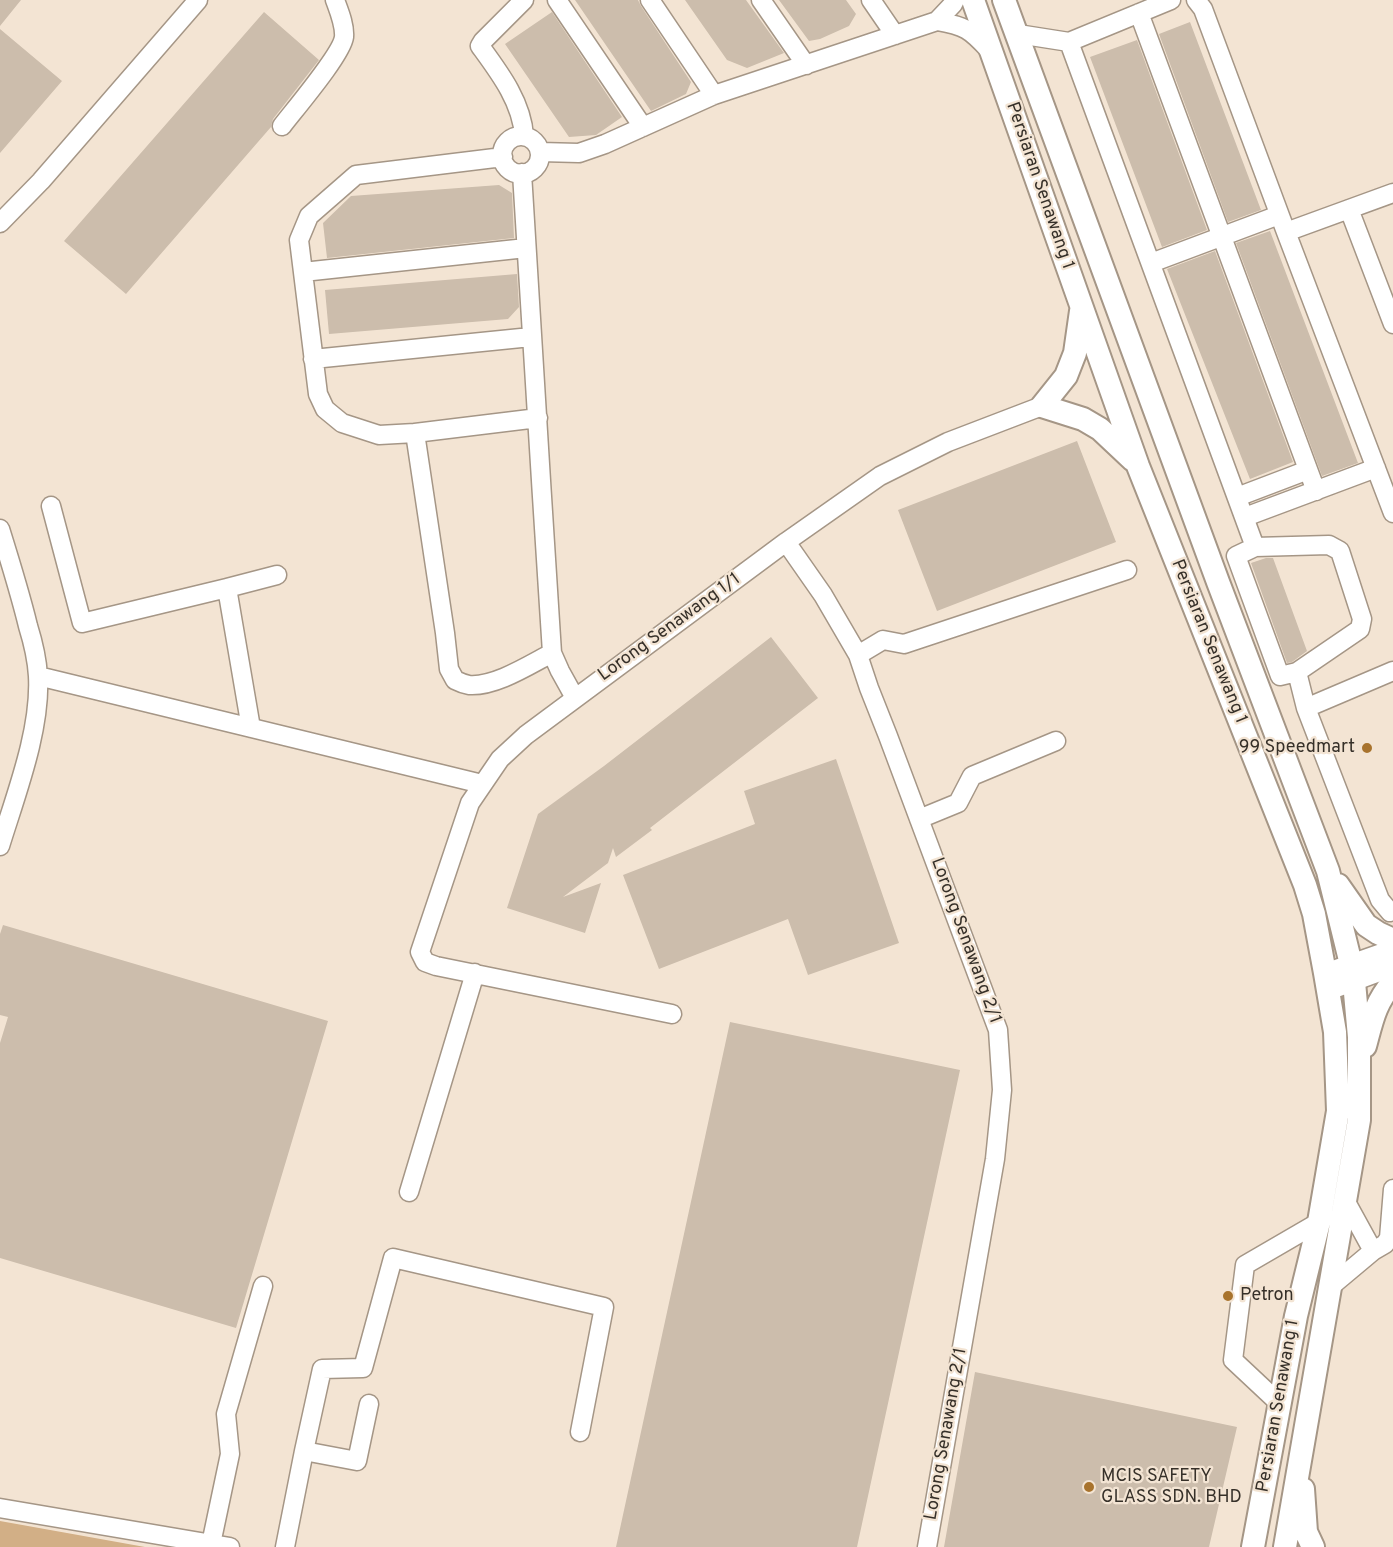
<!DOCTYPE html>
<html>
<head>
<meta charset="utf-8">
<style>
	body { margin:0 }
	canvas { display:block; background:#f3e4d3 }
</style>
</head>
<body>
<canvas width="1393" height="1547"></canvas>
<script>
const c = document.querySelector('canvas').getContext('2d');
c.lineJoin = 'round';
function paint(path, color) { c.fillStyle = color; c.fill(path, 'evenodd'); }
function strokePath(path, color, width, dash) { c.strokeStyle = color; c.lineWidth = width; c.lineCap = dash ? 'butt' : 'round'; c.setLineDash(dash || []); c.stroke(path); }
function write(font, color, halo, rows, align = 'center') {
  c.font = font + ' Overpass,sans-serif'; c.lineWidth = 4.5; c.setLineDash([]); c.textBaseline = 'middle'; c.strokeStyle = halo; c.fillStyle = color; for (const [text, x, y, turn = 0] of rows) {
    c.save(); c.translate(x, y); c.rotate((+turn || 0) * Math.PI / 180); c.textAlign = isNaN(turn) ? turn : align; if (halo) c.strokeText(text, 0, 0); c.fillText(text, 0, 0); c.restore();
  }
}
paint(new Path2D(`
	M0 1521 145 1547H0Z`), '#d2af86');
paint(new Path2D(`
	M0 0H21L0 26Z
	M575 0H638L641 6 691 82 686 94 651 111Z
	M685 0H746L784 53 747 68 727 60Z
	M779 0H846L856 14 849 26 820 39 809 41Z
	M264 12 319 60 273 119 271 127 126 294 64 241Z
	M552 12 622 117 596 135 569 137 505 44Z
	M1190 22 1261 210 1228 222 1159 34Z
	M0 29 62 81 0 153Z
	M1137 40 1207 230 1162 247 1090 57Z
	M499 185 512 193 514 238 327 258 323 223 351 196Z
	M1270 231 1358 463 1322 476 1236 243Z
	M1215 251 1293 462 1250 479 1167 269Z
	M517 274 519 307 508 319 329 334 325 290Z
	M1077 441 1116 542 937 611 898 510Z
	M1266 558H1273L1307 651 1292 662 1287 663 1251 563Z
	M771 637 818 698 650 828 652 830 616 857 613 848 608 863 563 897 601 883 585 933 507 908 538 814 604 766Z
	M836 759 899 943 808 975 788 919 659 969 623 875 755 824 744 791Z
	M3 925 328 1021 236 1328 0 1258V1043L8 1017 0 1015V934Z
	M730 1022 960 1070 857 1547H616Z
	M975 1372 1237 1427 1209 1547H944Z`), '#ccbdac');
const minor = new Path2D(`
	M557 0 643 127
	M650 0 714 95
	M761 0 806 65
	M871 0 895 35
	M1196 0 1203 9 1286 232 1393 513
	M1139 13 1316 491
	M937 21C965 26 970 29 989 50
	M1018 34 1069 42 1171 0
	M1069 42 1255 547 1236 556 1280 676 1297 672 1306 708 1380 900 1390 912 1393 911
	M282 126C295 109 342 54 344 37 345 25 339 11 335 0
	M524 136C522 102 499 72 480 46L483 41 524 0
	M502 155a19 19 0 1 1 38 0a19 19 0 1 1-38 0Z
	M540 152 579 153 605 144 714 95 937 21 953 4 955 0
	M503 157 356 175 309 216 299 240 318 394 325 409 342 423 379 435 415 433 538 418
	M522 173C531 333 542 493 552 653L560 671 575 698
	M1349 209 1393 324
	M0 223 41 181 198 0
	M1286 232 1393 193
	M1151 263 1279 215
	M303 272 526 248
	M313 359 531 337
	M415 433 445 633 449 669 455 680C459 682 464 684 469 685 495 687 529 665 552 653
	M1237 497 1308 470
	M51 506 82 623 227 588 251 728
	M1245 517 1376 468
	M0 529C10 561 20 593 28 626 33 642 37 659 38 676 41 730 16 794 0 846
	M786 542 823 595 858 655 869 688 888 736 998 1030 1002 1090 995 1159 927 1547
	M1255 547 1329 545 1340 551 1362 619 1360 629 1297 672
	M227 588 277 575
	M858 655 883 640 904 644 1127 570
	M38 676 482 784
	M1306 708 1393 671
	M919 819 958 803 972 776 1056 741
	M1325 973 1393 949
	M1328 991 1393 967
	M672 1014 436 966 425 962 420 952 470 803 500 759 526 735 786 542 880 476 948 442 1042 406
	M409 1192 475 973
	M1345 1200 1373 1251
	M1330 1287 1373 1251 1385 1244 1389 1238 1393 1189
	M1280 1404 1233 1360 1245 1265 1319 1222
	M304 1451 357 1461 369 1404
	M0 1508 230 1547
	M211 1544 230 1454 226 1414 263 1286
	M285 1547 304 1451 322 1369 363 1368 393 1258 604 1307 580 1432`);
const major = new Path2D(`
	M973 0 1138 466 1305 885 1314 914 1325 973 1335 1032 1338 1111 1319 1222 1296 1316 1253 1547
	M1004 0 1218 582 1328 871 1351 964 1354 982 1359 1037V1120L1285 1547
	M1081 311 1075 353 1066 376 1042 406 1083 419 1100 429 1133 460
	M1338 885 1366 925 1378 933 1393 940
	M1365 1046C1372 1020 1375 1003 1393 982
	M1303 1489 1306 1532 1313 1547`);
strokePath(minor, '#a59686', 21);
strokePath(major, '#a59686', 26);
strokePath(minor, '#fff', 18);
strokePath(major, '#fff', 22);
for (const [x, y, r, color] of [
	[1367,748,6,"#a8732d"],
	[1228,1296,6,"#a8732d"],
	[1089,1487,6,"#a8732d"]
]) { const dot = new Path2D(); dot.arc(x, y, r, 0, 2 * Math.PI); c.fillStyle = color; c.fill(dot); strokePath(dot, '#f3e4d3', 2); }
write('18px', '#363029', '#f3e4d3', [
	["Persiaran Senawang 1",1039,186,71],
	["Lorong Senawang 1/1",670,628,-36],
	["Persiaran Senawang 1",1208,642,68],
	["Lorong Senawang 2/1",965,941,70],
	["Persiaran Senawang 1",1279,1406,-80],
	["Lorong Senawang 2/1",947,1434,-80]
]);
write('18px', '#363029', '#f3e4d3', [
	["99 Speedmart",1355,748,"right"],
	["Petron",1240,1296],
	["MCIS SAFETY",1101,1477],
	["GLASS SDN. BHD",1101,1498]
], 'left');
</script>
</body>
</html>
